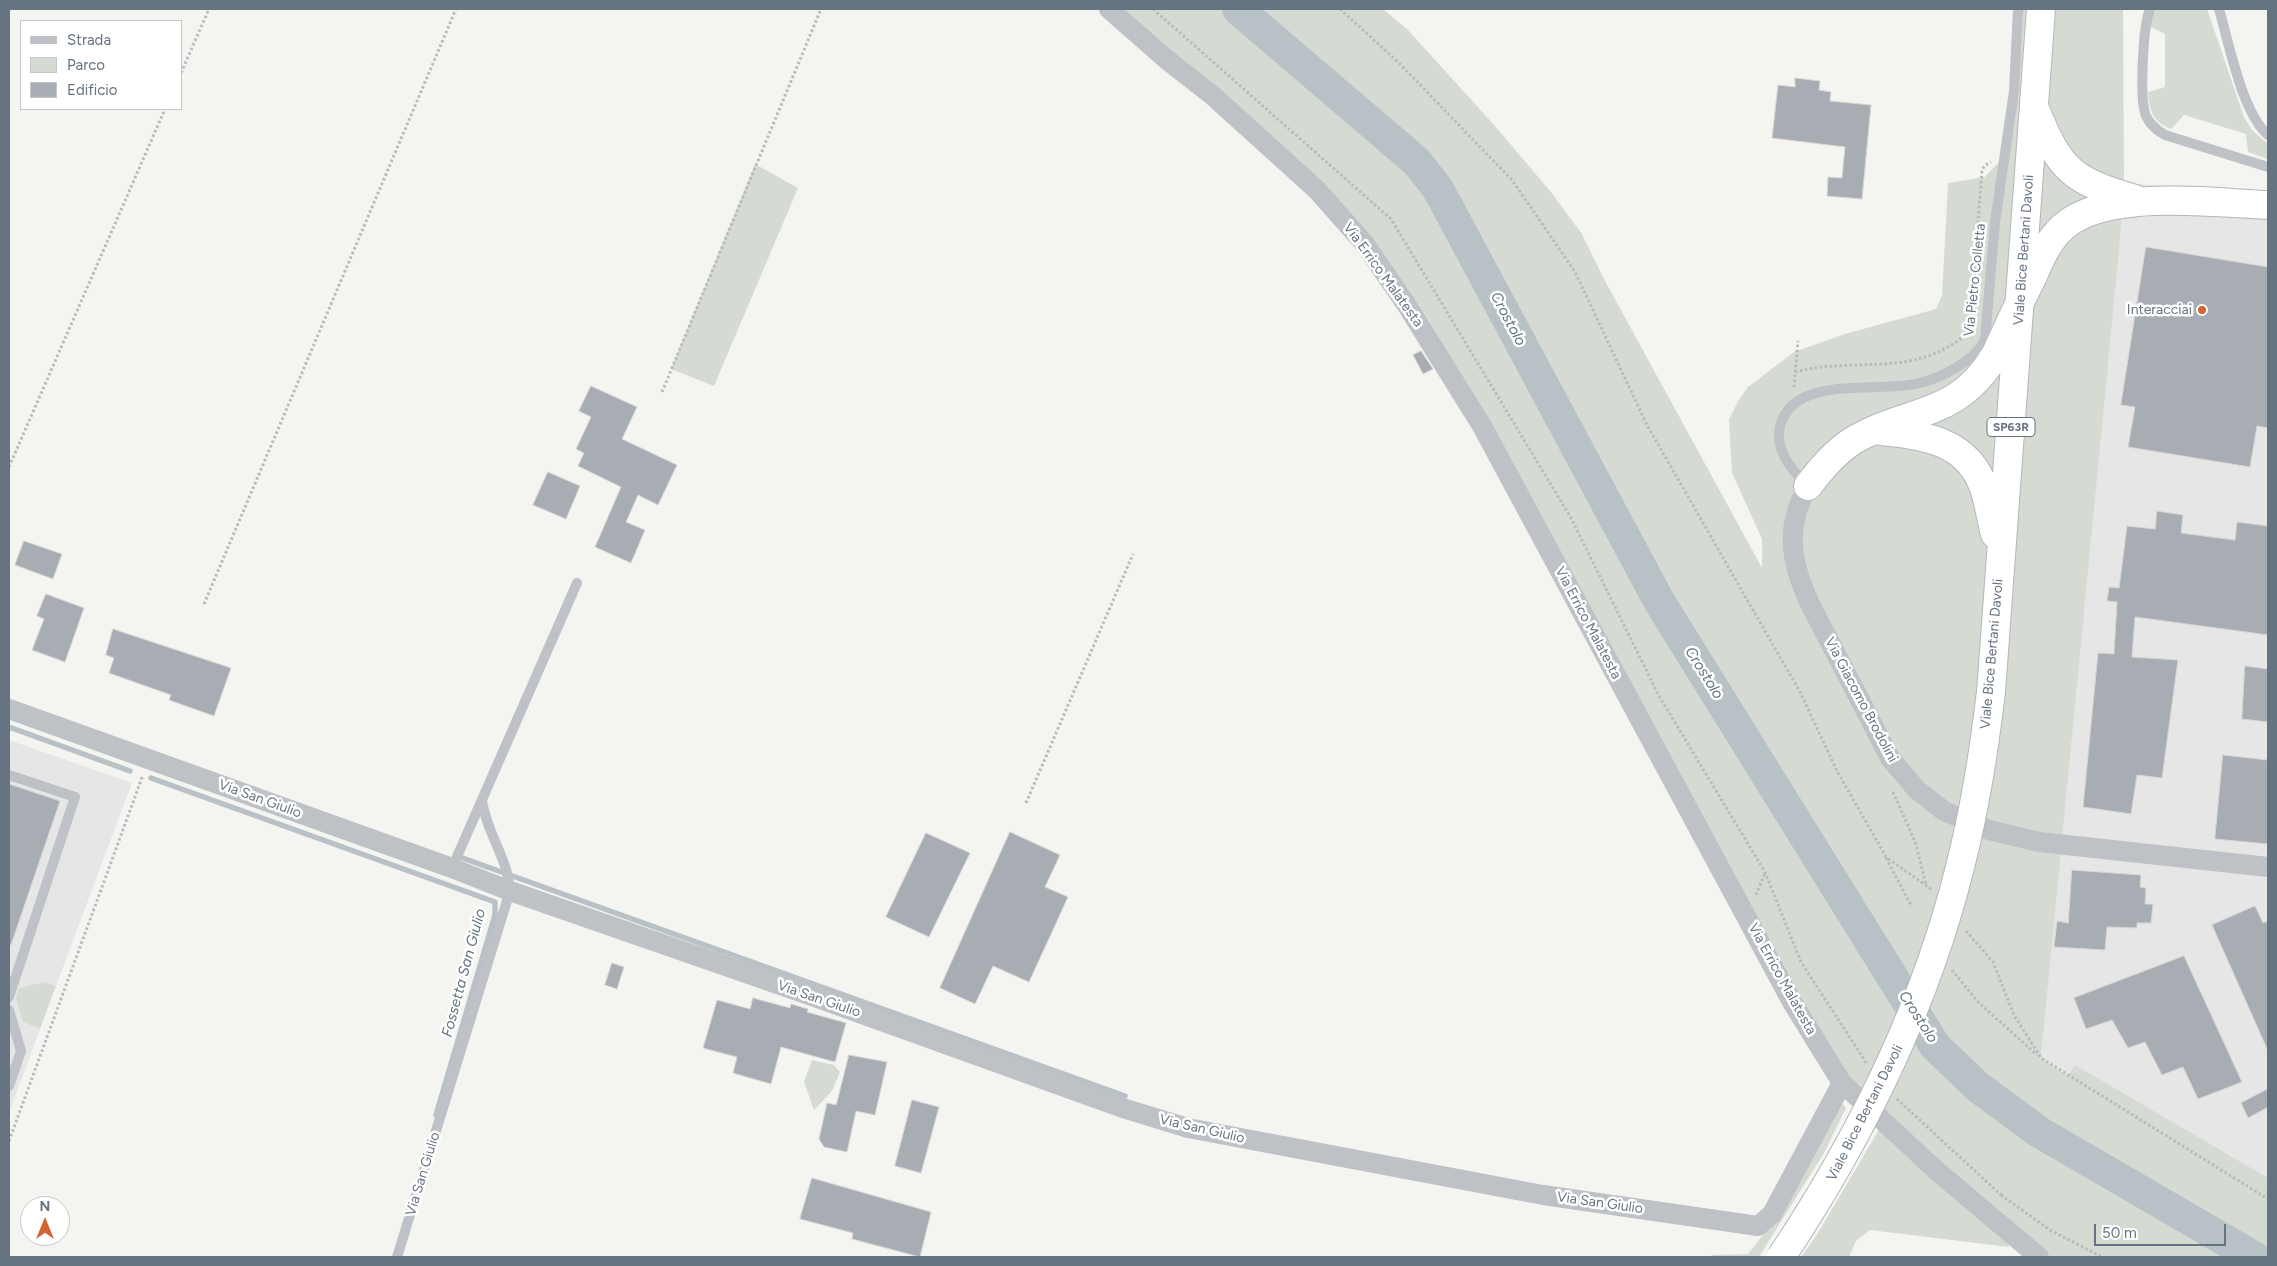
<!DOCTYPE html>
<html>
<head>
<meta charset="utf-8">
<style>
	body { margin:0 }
	#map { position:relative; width:2277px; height:1266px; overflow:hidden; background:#f4f5f1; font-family:Figtree,sans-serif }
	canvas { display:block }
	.frame { position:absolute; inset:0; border:10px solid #667380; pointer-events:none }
	.legend { position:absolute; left:20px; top:20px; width:162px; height:90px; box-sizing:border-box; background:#fff; border:1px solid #c2c7cc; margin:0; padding:6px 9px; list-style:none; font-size:15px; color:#667380 }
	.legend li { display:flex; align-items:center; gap:10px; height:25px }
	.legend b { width:25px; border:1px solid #c2c7cc }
	.north { position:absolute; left:20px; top:1196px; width:50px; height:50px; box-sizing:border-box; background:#fff; border:1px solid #c2c7cc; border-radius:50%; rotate:0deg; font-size:14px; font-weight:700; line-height:20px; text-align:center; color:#667380 }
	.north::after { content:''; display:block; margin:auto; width:18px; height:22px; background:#d56231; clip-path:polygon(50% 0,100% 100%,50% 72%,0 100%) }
	.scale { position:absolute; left:2094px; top:1224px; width:132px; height:22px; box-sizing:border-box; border:2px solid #667380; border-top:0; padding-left:6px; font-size:15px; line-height:18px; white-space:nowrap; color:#667380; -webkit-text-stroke:4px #fff; paint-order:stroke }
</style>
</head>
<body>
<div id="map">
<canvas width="2277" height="1266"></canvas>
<div class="frame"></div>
<ul class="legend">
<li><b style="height:6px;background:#bec1c5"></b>Strada</li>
<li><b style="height:14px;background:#d5dbd3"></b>Parco</li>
<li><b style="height:14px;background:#a7adb3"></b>Edificio</li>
</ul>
<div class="north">N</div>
<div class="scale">50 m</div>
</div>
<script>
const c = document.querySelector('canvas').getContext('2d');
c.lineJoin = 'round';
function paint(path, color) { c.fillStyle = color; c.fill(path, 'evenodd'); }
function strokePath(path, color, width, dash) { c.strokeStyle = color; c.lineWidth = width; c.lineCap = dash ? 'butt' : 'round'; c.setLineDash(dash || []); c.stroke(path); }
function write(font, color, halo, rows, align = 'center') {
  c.font = font + ' Figtree,sans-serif'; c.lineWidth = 5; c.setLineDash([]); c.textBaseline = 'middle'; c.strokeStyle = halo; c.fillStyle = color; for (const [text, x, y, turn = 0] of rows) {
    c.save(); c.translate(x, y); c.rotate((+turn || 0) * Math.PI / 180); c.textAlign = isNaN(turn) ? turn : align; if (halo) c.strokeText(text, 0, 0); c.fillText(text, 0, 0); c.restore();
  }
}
paint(new Path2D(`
	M2124 183 2268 192V1204L2041 1058 2119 252Z
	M9 740 132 783 56 986 45 982 23 1022 40 1029 9 1113Z`), '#e5e6e5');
paint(new Path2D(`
	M1112 9H1383L1408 30 1495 126 1551 192 1582 234 1604 279 1762 568V539L1732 473 1729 420 1738 401 1748 387 1794 352 1845 334 1936 309 1942 296 1948 183 1985 177 2005 156 2018 9H2123L2124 183 2119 252 2041 1058 2068 1076 2075 1065 2268 1178V1257H2048L1849 1086 1656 745 1364 237Z
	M2155 9H2207L2244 117 2252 130 2268 144V159L2248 152 2246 134 2184 115 2171 129C2153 122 2149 110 2148 92L2165 87V34L2149 26Z
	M755 164 798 188 714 386 671 369Z
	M45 982 56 986 40 1029 23 1022 16 998 19 988Z
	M812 1060 834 1065 840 1072 832 1091 814 1110 804 1082Z
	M1842 1103 1846 1108 1824 1153 1759 1257H1709L1712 1255 1748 1254 1773 1222Z
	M1880 1128 2008 1235 2009 1247 1870 1230 1856 1241 1849 1257H1801L1816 1236Z`), '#d5dbd3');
strokePath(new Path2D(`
	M9 727 130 771
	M151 778 495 902V915L436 1115
	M457 856 1125 1096`), '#b8c2c6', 5.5);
strokePath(new Path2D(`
	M1238 9 1417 162 1438 189 1659 601 1935 1046 1978 1087 2039 1132 2254 1257`), '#b8c2c6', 32);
const building = new Path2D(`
	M1795 78 1820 81 1819 90 1831 92 1830 101 1871 105 1862 199 1827 196 1828 177 1842 178 1845 147 1772 138 1778 85 1795 87Z
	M2146 247 2268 267V428L2257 426 2250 467 2128 447 2135 407 2121 405Z
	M1421 351 1433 369 1423 374 1413 355Z
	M591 386 637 407 622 439 677 465 658 505 638 495 626 522 645 530 631 563 595 547 621 487 578 466 584 453 576 449 591 417 579 411Z
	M548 472 580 486 566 519 533 505Z
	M2157 511 2183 515 2181 533 2235 540 2237 522 2268 526V635L2135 617 2132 657 2178 660 2162 778 2137 775 2131 814 2083 807 2098 653 2114 654 2117 602 2107 601 2109 587 2119 588 2127 526 2155 529Z
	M24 541 62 554 53 579 15 565Z
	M46 594 84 608 65 662 32 650 44 619 37 616Z
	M113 629 231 668 214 716 169 700 171 695 109 673 114 658 106 655Z
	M2245 666 2268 669V722L2242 719Z
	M2223 755 2268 760V844L2215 839Z
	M9 784 60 801 11 945H9Z
	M1010 832 1060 855 1045 887 1068 897 1029 982 993 966 975 1004 940 988Z
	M926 833 970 853 929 937 886 917Z
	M2072 870 2141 875 2140 887 2146 888 2145 904H2153L2151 923H2137V928L2107 927 2105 950 2054 947 2057 921 2068 923Z
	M2255 906 2263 923 2268 921V1051L2212 925Z
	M2184 956 2242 1082 2198 1099 2183 1067 2162 1075 2145 1042 2128 1048 2112 1020 2086 1029 2074 998Z
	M612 963 624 967 617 989 605 985Z
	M753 998 790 1008 791 1004 808 1009 807 1012 846 1023 835 1062 781 1047 771 1084 733 1073 737 1057 703 1048 717 1000 750 1009Z
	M849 1055 887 1062 875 1115 856 1111 847 1152 824 1147 819 1139 827 1103 836 1105Z
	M2268 1089V1107L2248 1118 2241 1103Z
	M912 1100 939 1107 921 1173 895 1166Z
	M812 1178 931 1212 920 1257 852 1239 853 1233 800 1219Z`);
paint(building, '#a7adb3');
strokePath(building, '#d6d6d4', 1);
const trunk = new Path2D(`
	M2036 111C2060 171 2073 181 2135 199
	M1882 431C1924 435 1968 441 1984 488 1989 503 1991 519 1995 534
	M1808 486C1821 469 1835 452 1854 440 1911 407 1956 420 1996 354 2007 329 2019 303 2032 278 2039 262 2046 245 2058 232 2097 187 2212 203 2268 205
	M1991 692 2041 9`);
strokePath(trunk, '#b3b6b9', 30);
strokePath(new Path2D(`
	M1153 9 1391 219 1571 518 1659 696 1765 872 1801 962 1867 1064
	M1340 9 1398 62 1512 180 1575 272 1647 425 1800 692 1837 771 1886 857 1931 889
	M181 73 209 9
	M1795 372C1855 356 1913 379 1965 335L1971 312 1982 171 1984 166 1991 162
	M1794 387 1798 341
	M662 392 821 9
	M9 467 165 109
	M204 604 456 9
	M1893 792 1916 844 1926 885
	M1026 803 1133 554
	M1886 858 1912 907
	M1756 895 1765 873
	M1966 931 1993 962 2014 1015 2041 1058 2268 1199
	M1952 970 1978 1002 2037 1055
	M1897 1099 2001 1195
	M9 1141 143 775
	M2001 1195 2050 1230 2102 1257`), '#b8babd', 3, [2.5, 2.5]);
strokePath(new Path2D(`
	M2150 9C2143 26 2139 99 2146 116 2150 125 2157 130 2165 135L2268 167
	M2219 9C2229 43 2242 113 2268 135
	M1807 486C1792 470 1774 450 1780 426 1794 373 1880 394 1920 383 1943 377 1974 361 1985 340L1995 222 2014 91 2018 9
	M9 775 75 797 9 997
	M452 868 577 583
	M9 1010 21 1051 9 1086
	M397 1257 510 891C508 858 486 832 482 800`), '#bec1c5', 10);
strokePath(new Path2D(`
	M1109 9 1166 59 1212 95 1317 190 1364 243 1406 304 1482 426 1792 1002 1842 1083 1938 1172 2039 1257
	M1808 486C1784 528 1791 563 1810 604L1890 758 1917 790 1944 811 1989 830 2039 842 2268 867
	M9 709 452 868 510 891 812 996 1126 1109 1188 1128 1543 1195 1758 1226 1772 1214 1842 1083`), '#bec1c5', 20);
strokePath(trunk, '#fff', 28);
const trunkBridge = new Path2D(`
	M1781 1257C1861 1137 1925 1008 1960 867 1975 809 1984 751 1991 692`);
strokePath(trunkBridge, '#b3b6b9', 30, []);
strokePath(trunkBridge, '#fff', 28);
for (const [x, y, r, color] of [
	[2202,310,5,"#d56231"]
]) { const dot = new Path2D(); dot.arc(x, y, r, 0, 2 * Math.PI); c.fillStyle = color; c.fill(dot); strokePath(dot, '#fff', 2); }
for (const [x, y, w] of [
	[2011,427,48]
]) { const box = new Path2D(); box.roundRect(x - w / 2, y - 9.5, w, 19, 4); c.fillStyle = '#fff'; c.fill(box); strokePath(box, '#667380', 1); }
write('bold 12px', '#667380', null, [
	["SP63R",2011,427]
]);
write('14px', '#667380', '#fff', [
	["Viale Bice Bertani Davoli",2024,250,-86],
	["Via Errico Malatesta",1383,275,54],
	["Via Pietro Colletta",1975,280,-84],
	["Via Errico Malatesta",1588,623,62],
	["Viale Bice Bertani Davoli",1992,654,-85],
	["Via Giacomo Brodolini",1861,700,62],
	["Via San Giulio",260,799,20],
	["Via Errico Malatesta",1782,979,61],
	["Via San Giulio",819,999,19],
	["Viale Bice Bertani Davoli",1865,1113,-63],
	["Via San Giulio",1202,1129,13],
	["Via San Giulio",423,1174,-73],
	["Via San Giulio",1600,1203,8]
]);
write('14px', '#667380', '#fff', [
	["Interacciai",2192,310]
], 'right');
write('italic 15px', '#62747d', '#fff', [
	["Crostolo",1508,319,62],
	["Crostolo",1704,673,58],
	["Fossetta San Giulio",464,973,-75],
	["Crostolo",1918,1017,57]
]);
</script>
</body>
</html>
